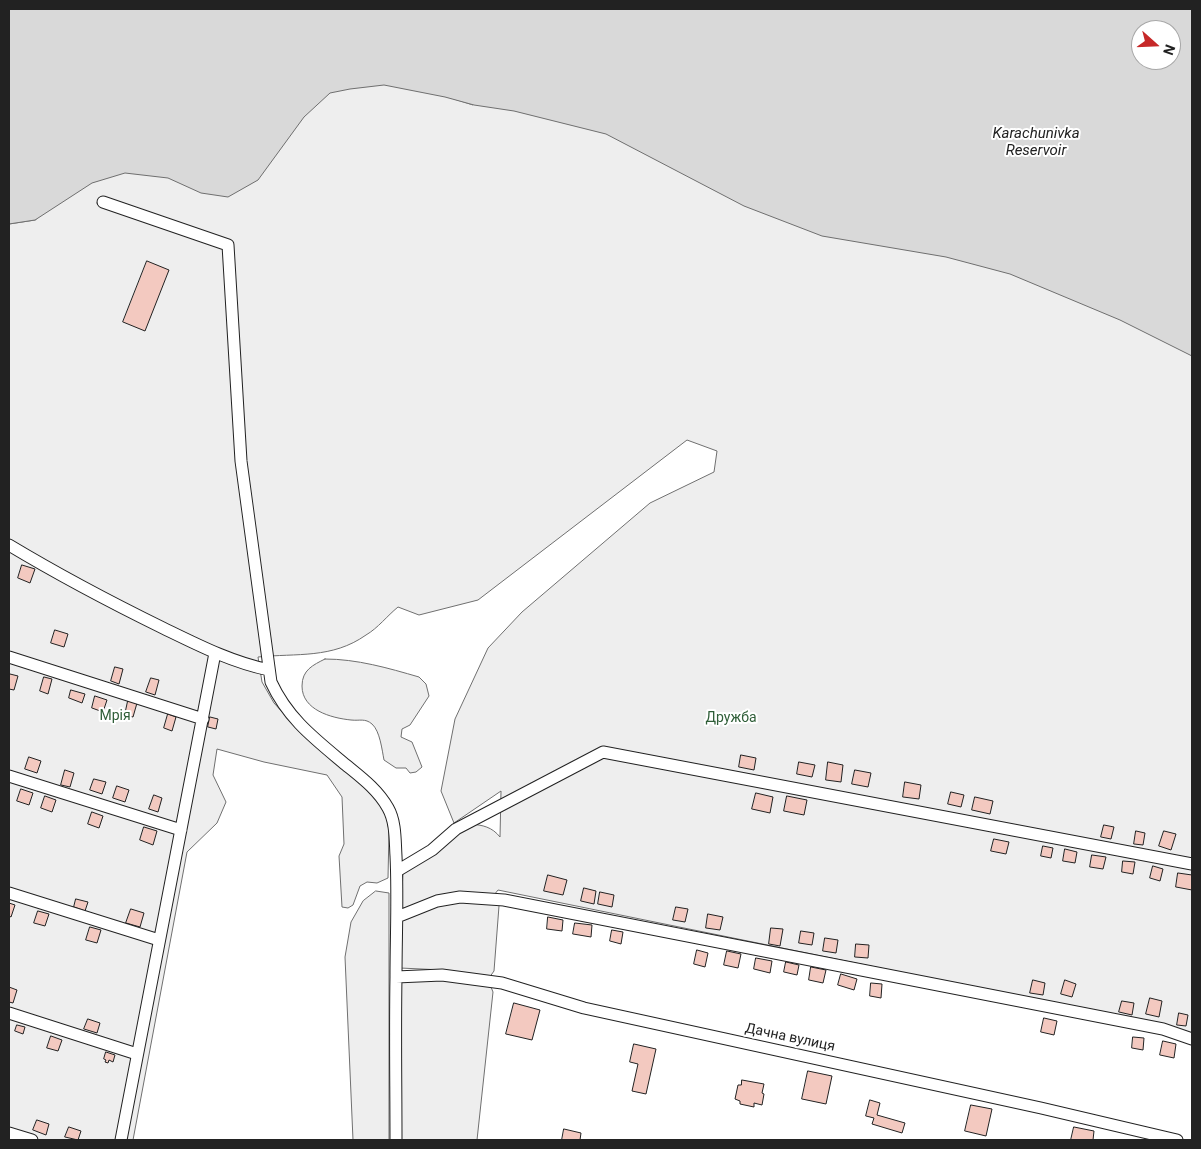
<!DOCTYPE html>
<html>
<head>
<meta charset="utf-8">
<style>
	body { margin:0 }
	#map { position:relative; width:1201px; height:1149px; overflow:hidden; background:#fff; font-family:Roboto,sans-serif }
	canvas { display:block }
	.frame { position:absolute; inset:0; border:10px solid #222; pointer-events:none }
	.north { position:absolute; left:1131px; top:20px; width:50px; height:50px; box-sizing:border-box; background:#fff; border:1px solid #a7a7a7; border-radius:50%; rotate:110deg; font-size:14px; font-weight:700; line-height:20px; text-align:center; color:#222 }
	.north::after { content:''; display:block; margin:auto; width:18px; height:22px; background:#c62828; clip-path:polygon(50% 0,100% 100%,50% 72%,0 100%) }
</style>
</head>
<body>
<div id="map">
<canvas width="1201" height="1149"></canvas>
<div class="frame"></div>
<div class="north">N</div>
</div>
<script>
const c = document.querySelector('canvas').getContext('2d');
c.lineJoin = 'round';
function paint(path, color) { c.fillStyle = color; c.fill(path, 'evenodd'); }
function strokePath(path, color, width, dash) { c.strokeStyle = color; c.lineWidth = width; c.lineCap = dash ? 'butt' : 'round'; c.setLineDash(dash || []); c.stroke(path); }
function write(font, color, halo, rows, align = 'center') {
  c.font = font + ' Roboto,sans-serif'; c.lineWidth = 4; c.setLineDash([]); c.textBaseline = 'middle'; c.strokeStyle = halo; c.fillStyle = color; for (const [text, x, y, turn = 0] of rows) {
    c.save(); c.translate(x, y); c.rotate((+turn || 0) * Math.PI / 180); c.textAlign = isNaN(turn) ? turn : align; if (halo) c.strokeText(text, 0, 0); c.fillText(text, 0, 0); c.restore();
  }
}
const green = new Path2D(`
	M239 30 473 105 479 91 1192 302V1035L1164 1026 498 890 494 895 401 910 403 872 470 824C483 825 492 827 500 837L501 791 454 823 441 791 455 719 488 648 522 612 650 503 714 472 717 451 687 440 478 600 419 615 398 607C387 616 378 628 366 635 332 659 297 653 258 657L262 682 274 703 303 735 377 798 386 813 389 831 388 878 377 883 367 882 360 886 353 905 348 908 342 907 339 856 344 844 342 797 327 775 264 762 217 749 213 775 226 802 217 823 187 852 133 1140H9V224L35 220Z
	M325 659C357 659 388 668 419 677L426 684 429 696 410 725 402 729 401 737 412 742 422 767 416 772 410 773 406 768H396L384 760C382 750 380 731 372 724 365 718 360 721 351 720 331 718 302 710 302 686 302 670 313 665 325 659Z
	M376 891 389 893V1140H353L345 957 351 922 363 901Z
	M460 901 496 903 499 906 494 971 489 978 443 970 400 968 401 920 438 905Z
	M441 979 491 987 493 992 477 1140H401V981Z`);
paint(green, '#eee');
strokePath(green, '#6f6f6f', 1);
const water = new Path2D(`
	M9 9H1192V356L1120 320 1010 274 946 257 822 236 744 206 606 134 514 111 474 105 445 97 384 85 350 89 330 93 304 117 258 180 228 197 201 193 168 178 125 173 92 183 35 220 9 224ZM1141 30H1171V60H1141Z`);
paint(water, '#d9d9d9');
strokePath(water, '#6f6f6f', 1);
const building = new Path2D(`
	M147 261 169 270 145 331 123 322Z
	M22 565 35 569 30 583 18 578Z
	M55 630 68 634 64 647 51 643Z
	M115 667 123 669 119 684 111 681Z
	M10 674 18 676 14 690 9 689Z
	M44 677 52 679 48 694 40 691Z
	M151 678 159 680 155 695 146 692Z
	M71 690 85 694 82 703 69 698Z
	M95 696 107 700 103 712 92 708Z
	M128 701 137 703 133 717 125 715Z
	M168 714 176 717 172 731 164 728Z
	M210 717 218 719 216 729 208 727Z
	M741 755 756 758 754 770 739 767Z
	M29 757 41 761 37 773 25 769Z
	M799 762 815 765 812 777 797 774Z
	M828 762 843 765 841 782 826 780Z
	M65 770 74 773 70 787 61 785Z
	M855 770 871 773 868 787 852 784Z
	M94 779 106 782 102 794 90 790Z
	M905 782 921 785 919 799 903 797Z
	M117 786 129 790 125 802 113 798Z
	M21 789 33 793 29 805 17 801Z
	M951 792 964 795 961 807 948 804Z
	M756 793 773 797 770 813 752 809Z
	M154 795 162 798 158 812 149 809Z
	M45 796 56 800 52 812 41 808Z
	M787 796 807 800 804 815 784 811Z
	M975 797 993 801 990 814 972 810Z
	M92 812 103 816 99 828 88 824Z
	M1104 825 1114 827 1111 839 1101 837Z
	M144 827 157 831 153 845 140 840Z
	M1136 831 1145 833 1143 845 1134 844Z
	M1164 831 1176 834 1171 850 1159 846Z
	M994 839 1009 842 1006 854 991 851Z
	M1043 846 1053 848 1051 858 1041 856Z
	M1065 849 1077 852 1075 863 1063 861Z
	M1092 855 1106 857 1103 869 1090 867Z
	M1123 861 1135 862 1133 874 1122 872Z
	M1153 866 1163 869 1160 881 1150 878Z
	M1178 873 1192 875V890L1176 887Z
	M548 875 567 880 563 895 544 891Z
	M584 888 596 891 594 904 581 901Z
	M600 892 614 895 612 907 598 904Z
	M76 899 88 902 85 911 74 907Z
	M9 903 15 905 11 917 9 916Z
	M676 907 688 909 685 922 673 920Z
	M131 909 144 913 140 927 126 923Z
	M38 911 49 914 45 926 34 923Z
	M708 914 723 917 720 930 706 928Z
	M548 917 563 920 562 931 547 929Z
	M575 923 592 925 591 937 573 934Z
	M90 927 101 930 97 943 86 940Z
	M771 928 783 929 780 946 769 944Z
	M612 930 623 932 621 944 610 941Z
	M801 931 814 933 812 945 799 943Z
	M825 938 838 940 836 953 823 951Z
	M856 944 869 945 868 958 855 957Z
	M697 950 708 953 705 967 694 964Z
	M727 951 741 954 738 968 724 965Z
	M756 958 772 961 770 973 754 969Z
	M786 962 799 965 797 975 784 972Z
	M811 967 826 970 823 983 809 980Z
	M841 974 857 979 854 990 838 985Z
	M1033 980 1045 983 1043 995 1030 993Z
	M1065 980 1076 984 1072 997 1061 994Z
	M871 983 882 984 881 998 870 996Z
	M9 987 17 990 13 1003 9 1002Z
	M1150 998 1162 1001 1159 1017 1146 1014Z
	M1122 1001 1134 1003 1132 1015 1119 1012Z
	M514 1003 540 1010 532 1040 506 1034Z
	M1179 1013 1188 1015 1186 1026 1177 1025Z
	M1044 1018 1057 1021 1054 1035 1041 1032Z
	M88 1019 100 1023 97 1033 84 1029Z
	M17 1025 25 1027 23 1034 15 1031Z
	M51 1036 62 1040 58 1051 47 1048Z
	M1133 1037 1144 1038 1143 1050 1132 1048Z
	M1163 1041 1176 1044 1174 1058 1160 1055Z
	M634 1044 656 1049 646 1094 632 1091 638 1064 630 1062Z
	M106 1052 115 1055 113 1062 109 1060 108 1063 105 1062 106 1060 104 1059Z
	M808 1071 832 1076 826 1104 802 1099Z
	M742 1080 764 1084 762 1093 764 1094 762 1105 754 1103V1107L740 1104V1101L735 1099 738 1085H741Z
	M870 1100 880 1103 877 1115 905 1123 902 1133 872 1124 874 1118 866 1116Z
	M971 1105 992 1109 986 1136 965 1131Z
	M37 1120 49 1124 46 1135 33 1130Z
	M69 1127 81 1131 78 1140 65 1137Z
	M1074 1127 1094 1131 1093 1140H1071Z
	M564 1129 581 1133 580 1140H562Z`);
paint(building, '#f3c9c0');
strokePath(building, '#222', 1);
const minor = new Path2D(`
	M103 202 228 245 241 461 271 682C288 719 315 739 346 765 362 778 378 790 388 808 396 822 395 841 396 856 398 897 396 937 396 977 395 1032 396 1086 396 1140
	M9 545C59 575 110 602 163 628 198 645 231 662 269 670
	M9 657 203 719
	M9 776 181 830
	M397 871 432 850 456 829 603 752 1192 864
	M9 893 159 940
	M397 917 437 901 460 897 504 900 1163 1029 1192 1039
	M396 977 442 975 502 983 584 1008 1041 1108 1177 1140
	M9 1013 137 1054
	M9 1133 32 1140
	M121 1140 215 653`);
strokePath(minor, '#222', 13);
strokePath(minor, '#fff', 11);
write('14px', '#2f5e38', '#fff', [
	["Мрія",115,716],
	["Дружба",731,718]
]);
write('14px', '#222', '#fff', [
	["Дачна вулиця",790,1038,12]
]);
write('italic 15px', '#222', '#fff', [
	["Karachunivka",1036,134],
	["Reservoir",1036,151]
]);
</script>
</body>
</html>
